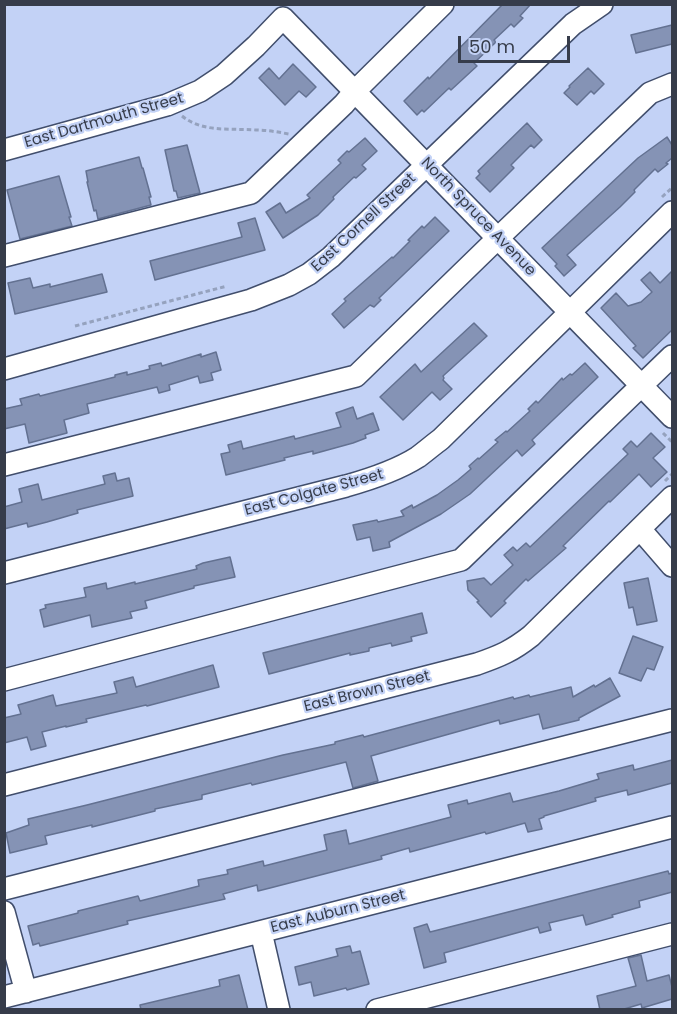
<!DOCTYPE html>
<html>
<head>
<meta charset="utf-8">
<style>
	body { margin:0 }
	#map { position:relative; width:677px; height:1014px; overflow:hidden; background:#c3d2f6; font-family:Poppins,sans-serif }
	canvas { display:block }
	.frame { position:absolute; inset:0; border:6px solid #363c4a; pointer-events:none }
	.scale { position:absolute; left:458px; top:36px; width:112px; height:27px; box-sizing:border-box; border:3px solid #363c4a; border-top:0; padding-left:8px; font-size:18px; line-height:21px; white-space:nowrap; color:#363c4a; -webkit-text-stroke:4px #c3d2f6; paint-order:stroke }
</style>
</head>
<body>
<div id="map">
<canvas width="677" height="1014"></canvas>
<div class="frame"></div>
<div class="scale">50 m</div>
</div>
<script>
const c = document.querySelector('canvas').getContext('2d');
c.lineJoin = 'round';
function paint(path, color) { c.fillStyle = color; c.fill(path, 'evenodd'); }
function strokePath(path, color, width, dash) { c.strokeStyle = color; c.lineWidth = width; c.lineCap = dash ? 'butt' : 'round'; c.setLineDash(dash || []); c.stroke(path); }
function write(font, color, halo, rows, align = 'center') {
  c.font = font + ' Poppins,sans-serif'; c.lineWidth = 4.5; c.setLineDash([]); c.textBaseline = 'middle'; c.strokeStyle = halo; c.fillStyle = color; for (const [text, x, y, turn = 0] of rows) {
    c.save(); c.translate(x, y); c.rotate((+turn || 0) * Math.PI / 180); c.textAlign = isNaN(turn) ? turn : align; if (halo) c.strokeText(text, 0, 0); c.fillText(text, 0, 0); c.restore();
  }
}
const building = new Path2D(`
	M503 4H531L520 16 523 18 514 27 511 24 494 40 496 42 474 63 477 66 451 90 449 88 424 112 422 110 417 115 404 101 428 77 429 79Z
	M672 25V44L636 53 631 35Z
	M293 64 316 87 306 97 299 91 285 105 259 78 269 68 279 79Z
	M588 68 604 84 594 94 591 91 577 105 564 93 570 87 569 86Z
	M527 123 542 140 534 148 531 145 511 165 514 168 490 192 476 178 480 174 478 171Z
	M667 137 672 145V158L666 163 668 164 658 172 655 169 634 190 635 192 620 207 567 255 576 265 564 276 555 266 557 264 542 248 638 158Z
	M365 138 377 151 362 165 366 169 356 178 354 177 333 197 334 199 318 215 283 238 266 212 280 203 286 213 310 198 307 195 341 163 338 160 347 151 349 152Z
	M187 145 200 193 178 198 176 191H174L165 150Z
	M139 157 142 168H143L151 197H149L151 205 98 219 96 210 94 211 87 182H88L86 171Z
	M59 176 71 217H69L72 226 20 239 7 190Z
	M435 217 449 231 379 298 381 300 374 307 370 305 344 328 332 314 346 301 344 299 392 257 393 258 410 241 408 240 422 226 424 228Z
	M255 218 265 250 155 280 150 261 242 237 238 223Z
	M672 271V330L643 358 633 348 636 346 601 308 616 293 628 306 641 302 652 292 641 280 650 272 660 283Z
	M102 274 107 292 15 314 8 283 30 278 33 288 50 284V287Z
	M474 323 487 336 443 376 444 378 443 380 452 389 440 400 432 392 403 420 380 397 415 364 421 372Z
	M216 352 221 370 211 373 213 380 200 383 198 376 169 385 170 390 159 393 157 387 87 404 89 413 64 420 67 433 29 443 25 424 4 429V409L22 405 20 399 39 394 40 396 115 377V375L127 372V375L150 369 149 366 161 363 162 366 201 354V357Z
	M585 363 598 377 532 440 535 444 522 456 517 450 470 494 441 514 389 542 390 547 373 551 370 537 357 540 353 525 377 520 378 522 404 516 401 511 412 505 413 508 437 495 458 480 471 469 469 466 478 458 479 459 498 442 495 440 506 431 507 432 530 411 528 409 536 401 538 403 562 378 563 380 570 374 572 375Z
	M353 407 357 419 373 413 379 430 365 435 366 438 353 443 313 454V451L284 458 285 460 226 475 221 454 230 452 228 445 241 441 243 449 294 436 295 439 341 427 336 413Z
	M651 433 665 447 653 458 667 472 651 487 639 474 610 502 609 501 563 546 566 548 528 581 526 579 504 601 506 603 491 617 477 602 479 601 468 590 467 581 484 578 491 585 513 565 504 555 513 547 517 551 526 543 530 547 628 454 623 449 631 441 637 447Z
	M115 473 117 481 129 478 133 496 77 510 78 513 47 522 28 527 27 523 4 529V507L22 502 19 489 38 484 42 500 105 484 103 476Z
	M230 557 235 577 194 586V588L145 601 147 608 130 612 132 618 92 627 90 615 44 627 40 610 46 608 45 605 86 597 84 588 106 583 107 589 135 582V584L197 569 196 566 203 563Z
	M648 578 657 621 637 625 633 607 629 608 624 583Z
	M422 613 427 633 411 637 412 641 392 646 391 643 369 648V651L350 655V653L269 674 263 653Z
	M633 636 663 647 654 670 647 668 641 681 619 673Z
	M213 665 219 687 147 706 146 705 86 719 87 722 66 727V726L42 732 46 746 31 750 27 737 4 743V718L21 714 18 705 53 695 56 706 117 693 114 682 133 677 136 687Z
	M610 678 620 696 579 718V720L543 729 539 714 500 724 499 720 371 756 378 781 353 788 346 762 252 785 251 783 202 795V799L155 809V811L92 827V825L45 836 47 844 10 853 6 833 29 825 28 819 87 805 283 755 335 744V742L363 735 364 737 513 697 514 699 529 695 530 697 571 687 573 697 594 685 595 687Z
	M672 760V783L628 795 627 790 595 798 596 801 544 816V817L539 819 542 829 528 832 525 823 486 834 485 832 410 852 409 848 381 856 382 859 270 888 258 891 257 885 223 894 225 899 127 921 128 924 40 946 39 943 33 945 28 926 78 913V911L138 896 140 901 199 886 198 880 228 874 227 870 263 861 264 866 327 850 324 835 346 830 349 844 451 817 448 805 467 800 468 804 510 793 513 802 559 791 599 779 597 774 633 765 634 770Z
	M668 871 669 874 672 873V892L639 901 640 907 612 915 613 917 586 925 583 915 549 923 551 930 540 933 538 927 444 953 446 962 424 968 414 928 427 924 430 932 438 930Z
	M350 946 352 953 360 951 369 984 347 990 346 988 314 996 311 982 299 985 295 967 338 956 336 949Z
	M641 955 647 981 669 975 672 987V999L642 1008 641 1004 621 1010H600L597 996 636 986 628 958Z
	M239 975 248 1010H141L140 1005 220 986 219 980Z`);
paint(building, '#8593b5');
strokePath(building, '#637191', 1.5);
const minor = new Path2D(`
	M4 150 167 105 200 91 224 75 256 46 283 18 672 417
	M4 256 251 193 344 104 355 91 443 4
	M4 369 251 300 289 285 309 274 331 257 573 24 602 4
	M4 465 356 376 498 238 650 93 672 84
	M640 529 672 566
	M4 573 346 486C371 479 396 471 418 457 426 451 433 445 441 439L672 212
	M4 680 461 560 672 356
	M4 785 477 664C500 656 512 651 531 636L672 497
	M4 889 672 720
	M4 912 26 992
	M261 932 279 1010
	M4 997 672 827
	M377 1010 672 934`);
strokePath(minor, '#414e6c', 24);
strokePath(new Path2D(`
	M182 116C203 133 230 128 256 130 267 130 278 132 289 134
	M662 197 672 188
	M75 326 227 286
	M663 433 672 442
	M665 481 672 474`), '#95a2be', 3, [4.5, 3]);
strokePath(minor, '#fff', 21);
write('15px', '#363c4a', '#c3d2f6', [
	["East Dartmouth Street",104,121,-16],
	["North Spruce Avenue",478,217,46],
	["East Cornell Street",364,223,-43],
	["East Colgate Street",314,493,-15],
	["East Brown Street",367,692,-14],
	["East Auburn Street",338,912,-14]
]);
</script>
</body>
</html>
